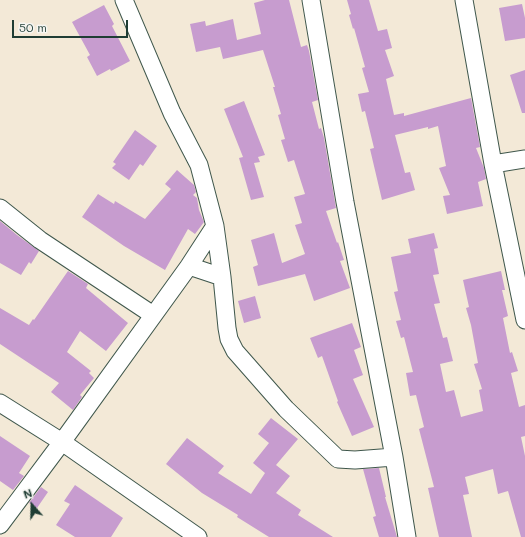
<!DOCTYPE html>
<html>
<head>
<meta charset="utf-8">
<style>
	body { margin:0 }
	#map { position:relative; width:525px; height:537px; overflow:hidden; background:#f3e9d7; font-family:Mali,sans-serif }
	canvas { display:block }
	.north { position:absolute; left:12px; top:485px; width:40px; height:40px; -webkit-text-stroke:3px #f6f6f2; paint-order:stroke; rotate:340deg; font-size:11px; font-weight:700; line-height:16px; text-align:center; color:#1f3d34 }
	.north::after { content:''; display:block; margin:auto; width:14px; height:18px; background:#1f3d34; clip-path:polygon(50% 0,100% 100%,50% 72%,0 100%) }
	.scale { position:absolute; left:12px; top:20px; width:116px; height:18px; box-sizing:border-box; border:2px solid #1f3d34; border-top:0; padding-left:5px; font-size:12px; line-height:14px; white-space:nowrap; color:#1f3d34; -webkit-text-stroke:3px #f6f6f2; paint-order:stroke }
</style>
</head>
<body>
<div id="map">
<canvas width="525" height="537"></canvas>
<div class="north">N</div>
<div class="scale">50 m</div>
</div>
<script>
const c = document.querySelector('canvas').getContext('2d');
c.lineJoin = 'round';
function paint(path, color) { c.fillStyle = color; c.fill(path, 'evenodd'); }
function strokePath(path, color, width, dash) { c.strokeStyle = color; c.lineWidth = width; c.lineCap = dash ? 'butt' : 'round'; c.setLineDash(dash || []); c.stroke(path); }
paint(new Path2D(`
	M265 0H289L301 47 307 45 309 51 318 100 312 102 319 129 321 128 324 138 336 208 326 211 337 243 338 242 344 260 340 261 350 288 314 301 305 274 258 286 253 267 258 265 251 240 274 233 282 263 305 254 295 225 302 223 294 197 305 194 294 160 288 162 281 140 285 139 278 115 281 114 273 87H275L263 50 223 59 220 47 196 52 190 24 205 21 206 26 233 19 237 40 261 34 254 3Z
	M347 0H369L378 31 387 29 392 48 385 50 394 76 386 79 394 115 404 113V116L471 98 480 147 476 148 484 168 486 179 478 182 483 206 447 214 443 196 450 195 439 168 446 166 438 126 428 129V127L395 135 405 173 410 172 415 190 382 200 370 149 374 148 365 111 362 112 358 94 369 92 362 68 365 67 354 28 353 29 349 15 351 14Z
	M522 4 525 18V38L505 41 499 8Z
	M104 5 114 24 112 26 130 61 111 71 110 69 97 76 87 57 90 55 72 22Z
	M525 70V113H522L510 75Z
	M244 101 265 155 258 157 260 162 254 163 264 197 251 200 239 158 243 157 224 109Z
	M135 130 157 146 143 166 140 164 129 180 112 168 116 164 113 162Z
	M177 170 194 185 196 192 193 195 197 198 199 210 204 222 195 234 188 229 165 270 124 246 82 217 98 194 114 204 115 201 145 219 171 189 165 184Z
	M0 221 17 235 39 251 31 264 29 262 21 275 0 263Z
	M434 233 438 248 434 249 439 274 433 275 440 303 434 304 443 338 447 337 453 361 440 364 446 392 454 390 461 417 483 411 479 390 482 389 474 364 478 363 471 325 466 308 469 307 463 280 501 271 505 290H502L508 316 503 318 510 353 512 352 518 371 511 373 519 407 525 405V436L521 437 525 456V537H521L508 491 498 494 493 469 465 477 469 494 463 495 472 537H439L428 488 434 487 419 429 424 427 416 395 410 396 406 373 413 372 404 337 401 338 396 321 401 320 394 292 398 291 391 257 411 253 408 239Z
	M68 271 88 284 86 288 128 323 106 351 80 331 67 352 91 371 89 373 94 378 80 395 82 397 73 410 51 392 59 383 0 344V308L29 325 33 319 34 320Z
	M255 296 261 318 244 323 238 301Z
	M352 323 361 347 354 350 363 375 353 379 374 427 352 436 337 402 338 401 322 356 318 358 310 338Z
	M271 418 298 439 276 465 290 476 276 493 301 510 298 515 333 537H269L237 517 238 515 202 493 166 464 187 438 224 466 218 473 251 494 265 473 253 463 269 443 258 434Z
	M0 436 30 456 19 473 24 476 13 490 0 481Z
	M379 468 386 497H385L397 537H379L373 517 376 516 363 469Z
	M75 485 123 518 111 537H75L56 525 70 504 64 501Z
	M41 487 48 492 37 508 29 503Z`), '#c79ccf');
const street = new Path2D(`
	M124 0 172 113 199 165 215 226 222 277 227 328 229 339 235 351 286 409 338 459 355 460 394 457
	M311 0 345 202 394 457 407 537
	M464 0 493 164 525 320
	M493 164 525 159
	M0 208 40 240 153 315
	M189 266 222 277
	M0 403 62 442 198 537
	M0 525 62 442 189 266 215 226`);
strokePath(street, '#3f574c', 19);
strokePath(street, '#fff', 17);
</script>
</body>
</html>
